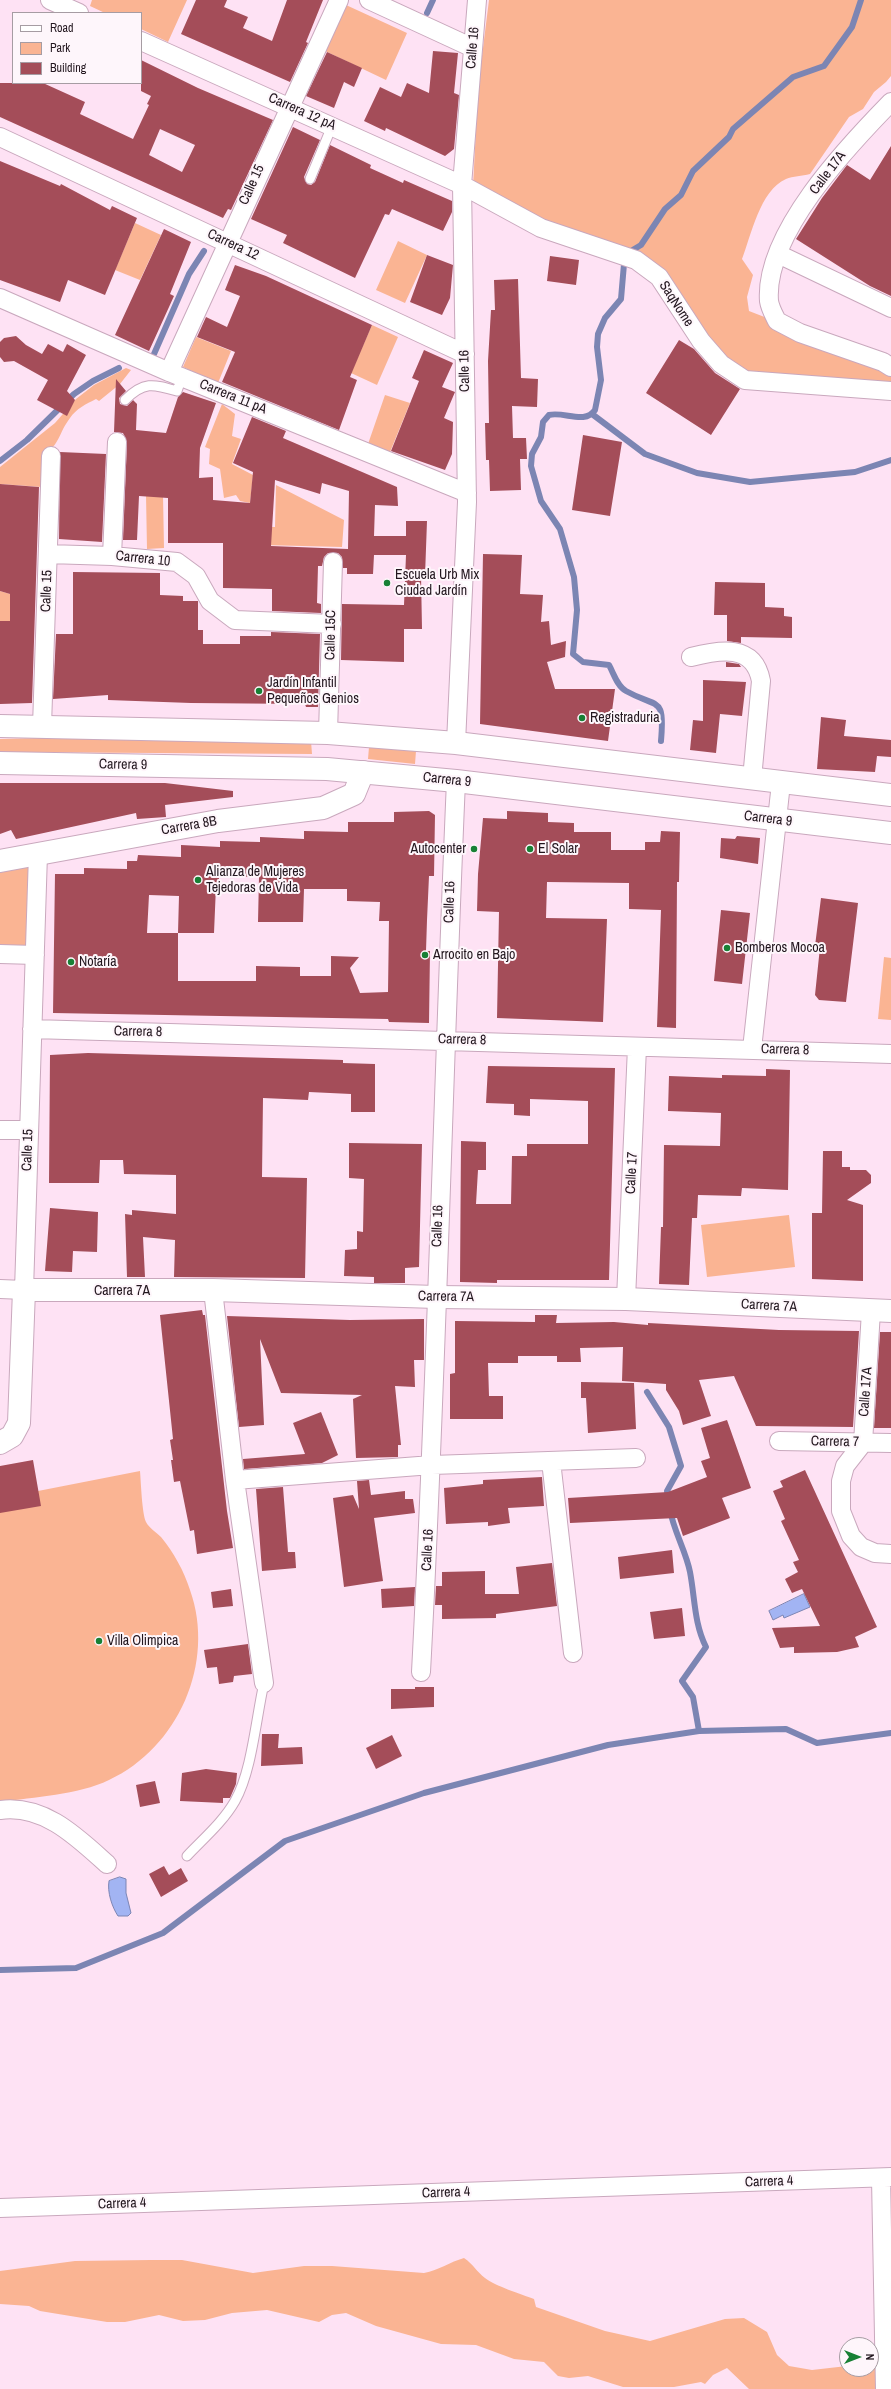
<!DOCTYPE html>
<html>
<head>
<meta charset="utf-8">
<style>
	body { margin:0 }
	#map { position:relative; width:891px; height:2389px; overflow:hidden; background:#fee2f4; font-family:"Archivo Narrow",sans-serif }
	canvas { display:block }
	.legend { position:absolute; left:12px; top:12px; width:130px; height:72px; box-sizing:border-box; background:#fef6fb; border:1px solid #a69ca3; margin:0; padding:5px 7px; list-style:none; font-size:12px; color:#22161e }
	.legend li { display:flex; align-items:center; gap:8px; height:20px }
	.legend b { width:20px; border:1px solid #a69ca3 }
	.north { position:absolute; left:839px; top:2337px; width:40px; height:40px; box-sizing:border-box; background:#fef6fb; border:1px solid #a69ca3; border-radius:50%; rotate:90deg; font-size:11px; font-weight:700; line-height:16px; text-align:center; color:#22161e }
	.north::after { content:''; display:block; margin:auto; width:14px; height:18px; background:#188035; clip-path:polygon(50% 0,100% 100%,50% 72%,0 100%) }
</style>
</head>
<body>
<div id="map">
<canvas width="891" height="2389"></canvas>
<ul class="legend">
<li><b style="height:5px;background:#fff"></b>Road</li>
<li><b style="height:11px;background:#fab493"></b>Park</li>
<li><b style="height:11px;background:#a44d59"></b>Building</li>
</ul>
<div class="north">N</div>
</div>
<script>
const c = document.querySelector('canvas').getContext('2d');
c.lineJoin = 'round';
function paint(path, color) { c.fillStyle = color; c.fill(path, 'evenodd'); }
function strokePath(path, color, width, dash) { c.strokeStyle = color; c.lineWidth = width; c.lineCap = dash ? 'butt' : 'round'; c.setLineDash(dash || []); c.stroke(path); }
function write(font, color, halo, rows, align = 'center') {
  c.font = font + ' "Archivo Narrow",sans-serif'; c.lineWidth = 4; c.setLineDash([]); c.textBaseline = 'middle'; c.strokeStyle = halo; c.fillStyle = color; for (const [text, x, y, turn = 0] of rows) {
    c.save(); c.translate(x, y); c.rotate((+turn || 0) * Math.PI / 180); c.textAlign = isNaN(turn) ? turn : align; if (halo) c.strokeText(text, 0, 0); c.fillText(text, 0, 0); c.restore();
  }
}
paint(new Path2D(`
	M92 0H187L168 42 141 29V13H105L90 6Z
	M489 0H891V76L886 82 874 92 863 109 849 117 810 174C802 176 793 176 786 179 760 190 751 236 742 259L753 275 747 297 749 311 767 318 782 334 800 343 827 352 843 354 891 371V386L751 374 736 366 709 341 658 270 573 234 473 187 478 88Z
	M346 5 407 33 386 80 325 51Z
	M135 223 161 235 140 280 115 270Z
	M398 241 427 255 405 303 376 290Z
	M372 325 398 337 377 385 351 373Z
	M196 337 231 351 218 383 183 367Z
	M126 368 131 370 120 384 99 401 96 399C86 404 76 409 70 418 58 434 61 443 43 456L42 487 0 484V467L55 423 76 399 94 385Z
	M385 395 410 403 390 452 368 444Z
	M222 404 235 414 232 436 241 439 232 464 253 475 250 503 240 501 236 495 224 498 220 469 209 464 210 449 205 447Z
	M276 485 344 520 342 547 223 544 225 525 275 527Z
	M146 495H163L164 548 147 549Z
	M0 591 10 594 11 621H0Z
	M39 738 311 741 312 754 0 752V739Z
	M369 747 416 751 415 764 368 759Z
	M35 857 32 953 0 952V865Z
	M884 957 891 958V1020L878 1019Z
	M789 1215 795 1267 707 1277 701 1225Z
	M0 1466 38 1491 140 1471C141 1483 142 1513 146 1522 149 1528 157 1533 161 1537 174 1553 184 1571 190 1590 216 1663 178 1748 109 1780 78 1795 34 1797 0 1802Z
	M464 2258C474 2265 477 2272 485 2278 495 2286 521 2294 534 2299L536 2307 605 2331 650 2341 725 2319 744 2318 767 2332 777 2355 789 2366 812 2370 847 2366V2369H871V2364L891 2366V2389H749L727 2368 713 2375 705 2384 701 2382 674 2387H623L588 2376 569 2378 558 2376 544 2362 514 2359 476 2345 441 2344 376 2326 346 2313 332 2315 319 2322 267 2310 232 2313 205 2320 183 2321 159 2315 125 2322H107L40 2311 29 2306 0 2304V2271L75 2261 151 2260H182L253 2273 304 2266H332L424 2273C439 2270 450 2262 464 2258Z`), '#fab493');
const water = new Path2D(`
	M804 1594 810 1607 784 1618 783 1615 773 1620 769 1611Z
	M120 1877 126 1879V1893L131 1913 128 1916H118C112 1907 107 1892 109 1881Z`);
paint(water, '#a2b4f3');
strokePath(water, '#7c85b3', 1);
strokePath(new Path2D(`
	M427 13 433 0
	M154 354 189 274 204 251
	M592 414 645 454 697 473 750 482 855 472 891 460
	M0 461 27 440 74 394 93 381 119 368
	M661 741C665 695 658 709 626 691 617 686 614 674 609 665L583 662 573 654 577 610 574 577 560 529 541 501 531 466 532 454 541 437 543 422 549 415C564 411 585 425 595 410L601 380 597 347 598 334 605 318 621 299 624 264 631 251 641 245 665 209 681 195 693 171 729 137 733 129 793 77 824 66 852 27 861 0
	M647 1392 669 1427 681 1466 667 1491 668 1499
	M670 1510C674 1532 686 1551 690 1572 695 1598 694 1623 706 1647L682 1681 693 1697 699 1731
	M0 1970 76 1968 163 1933 285 1841 424 1793 608 1745 699 1731 786 1729 817 1743 891 1733`), '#7c85b3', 6);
paint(new Path2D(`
	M196 0H227L224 7 248 17 243 28 272 41 287 0H323L306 42 308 43 290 82 181 34Z
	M433 51 458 53 454 93 459 95 454 149 445 156 386 128 385 131 364 121 380 87 401 97 407 83 429 93Z
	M327 52 362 68 354 87 344 82 334 108 306 96Z
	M141 60 198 88 273 120 231 210 228 209 223 218 0 117V83H43L85 102 80 114 133 139 149 105 147 104 151 96 141 91ZM160 129 195 145 182 172 149 155Z
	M293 127 320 140 304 177 307 184 311 185 315 182 330 145 371 165 370 168 403 183 404 180 452 201V212L443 231 392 209 389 215 385 214 355 278 283 243 287 235 251 219Z
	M891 146V296L870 286 796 239 822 198 847 165 870 180Z
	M0 161 60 186 61 184 110 210 112 206 137 218 105 295 68 280 60 302 0 280Z
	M164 229 191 242 170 294 174 296 149 351 115 335Z
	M427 255 453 265 450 298 442 315 410 302Z
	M550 256 579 260 576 285 547 281Z
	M235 265 266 276 372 325 350 377 357 380 339 430 222 382 235 352 197 337 206 317 227 327 240 296 225 290Z
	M518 279 521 378 538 379 537 407 512 406 513 438H526L527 459H520L521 490 490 491 489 460H486L485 423H489L488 361 491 310H495L494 280Z
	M16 336 26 345 42 354 48 344 63 352 67 344 86 355 67 391 75 400 67 416 37 400 48 380 14 361 4 362 0 357V342L4 338Z
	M679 340 694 349 715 373 740 389 711 435 646 393Z
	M424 350 453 363 442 387 455 392 444 418 453 422 452 454 445 470 391 451 419 381 412 378Z
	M116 379 126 391 119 398 120 404 127 406 133 400 137 404 136 430 166 433 178 397 183 392 216 403 200 448 199 478 213 477V500L250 503 253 472 233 463 252 417 286 431 283 438 397 487 398 506 375 505 374 536H406V521H427L425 576 421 575 422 629H404V662L341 660 342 604 404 605 406 555H374L373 574H347V568H343L342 557 338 553H328L324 557 322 566H318L317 603 321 604V613L272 611V589L223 588V543H168V498L139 496 137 540H123L127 442 123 433 114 432ZM275 480 320 494 322 483 349 491 348 549 271 546Z
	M583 435 622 442 610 516 572 510Z
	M60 452 106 454 102 542 59 539Z
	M0 484 39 487 32 703 0 704V621H10V594L0 591Z
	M483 554 522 555 520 594 543 595 541 622 549 621 551 645 566 641 565 657 547 662 555 689H615L608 741 480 724Z
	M73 572 160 573V595L183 596V601H198V630H203V644H240V636H271V632L320 634 318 707H306L305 704 191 703 108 700V695L53 699 56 634H73Z
	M715 582 765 583V607L784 608V616L792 617V638L741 637V643L727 641V615H714Z
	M726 662 739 664 741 667H726Z
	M703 680 746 682 742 716 720 714 716 753 690 750 693 720 703 721Z
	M821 717 846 720 844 736 891 740V757L877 756 875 772 817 769Z
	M0 783H165L233 791V797L165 805 166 817 137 819 136 813 16 839 11 830 0 834Z
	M429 811 435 815 434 876H429L427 920 426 951H430L429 1023 389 1022 388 1019 53 1013 55 874H84V868L127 869V861H137L138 855 181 857V845L220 847V841L260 842V837L304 839V831L348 832V822H394V812ZM219 876 259 877 258 922H303L304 889H347V901L380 902 379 921H389L388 992 360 993 350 968 359 957 331 956V976H300V967L256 966V981H178V933H214L216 886H219ZM149 895 179 896 178 933H147Z
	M507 811 548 813V822L574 823V832H611V850H645V842H660L661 831 680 832 679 882H677L676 1028 657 1027 661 910 629 909V883L547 882 546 918 607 919 603 1022 497 1018 499 912 477 911 478 874 483 818 507 819Z
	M737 836 760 838 758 864 720 858 721 838 735 839Z
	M821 898 858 903 846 1002 819 1000 815 995 820 947 815 946Z
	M721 910 750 913 742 984 714 981Z
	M88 1053 309 1059 343 1060V1063L375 1064V1112H351V1094L309 1092 308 1100 263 1098 262 1177 307 1178 305 1278 174 1277 175 1240 143 1237 145 1277H127L125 1214 132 1215V1210L176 1214V1175L124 1174 123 1160H100L99 1183H49L50 1055Z
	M488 1066 615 1068 609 1280H497V1283L460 1282 461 1141 486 1142V1170H478L476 1204H511L512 1156H527V1144H588V1101L530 1099V1116L514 1115V1104L486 1103Z
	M766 1069 790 1070 788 1190 742 1188 741 1196 698 1195 697 1218H692L689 1285 659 1284 661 1227H663L664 1145 720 1146 721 1113 668 1111 669 1076 722 1078V1075L766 1076Z
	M349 1143 422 1144 419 1267 405 1268V1283H374V1277L344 1276 345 1250 357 1249V1231L363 1232 364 1179 349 1178Z
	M823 1151H842V1167H850V1170H866L871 1175V1183L847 1200 863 1205V1281L812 1279V1213H822Z
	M50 1208 98 1212 97 1252 73 1251 72 1272 45 1271Z
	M202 1310 203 1315H205L227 1511 233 1548 197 1554 194 1530 190 1531 180 1481 174 1482 171 1460H173L170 1440 173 1439 160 1315Z
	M535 1315H557L556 1323 614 1322 648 1325V1323L779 1330 859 1331 853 1427 756 1426 734 1376 699 1380 711 1416 683 1425 679 1411 666 1390V1384L622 1381 623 1347 580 1348 581 1362H557V1356H518V1363H488L489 1396H503V1419H450V1374L455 1373V1321L535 1322Z
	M227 1316 350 1320 424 1319V1360H414L415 1387 395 1386 401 1445H398V1457L356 1458 353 1399 362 1395 281 1393 260 1339 264 1425 239 1427Z
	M880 1332H891V1428H874Z
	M581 1382 634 1383 636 1429 588 1433 586 1398H581Z
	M321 1412 338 1455 322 1463 244 1469 243 1459 305 1454 293 1423Z
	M727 1420 751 1488 722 1498 730 1518 683 1536 677 1518 570 1523 568 1498 668 1492 707 1477 701 1461 710 1458 701 1428Z
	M33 1460 41 1506 0 1513V1466Z
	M805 1470 877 1627 855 1637 859 1647 837 1652 794 1653V1647L780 1648 772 1628 820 1626 802 1589 792 1593 785 1579 798 1572 793 1562 799 1560 781 1521 785 1519 773 1491 783 1487 780 1481Z
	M542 1477 544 1506 508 1508 510 1523 488 1526V1522L446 1524 444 1488 483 1484V1480Z
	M369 1480 371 1495 405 1491V1499H413L415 1513 374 1518 383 1581 344 1587 333 1498 353 1495 359 1509 357 1481Z
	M283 1487 288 1552H295L296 1568 262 1571 256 1489Z
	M672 1550 674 1573 620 1579 618 1557Z
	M552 1563 557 1606 496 1614V1618L442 1619V1605H435L436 1586H442V1572L485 1571V1594H519L516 1567Z
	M415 1587 414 1606 382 1608 381 1589Z
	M231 1589 233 1606 213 1608 211 1592Z
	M682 1608 685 1636 654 1639 650 1612Z
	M248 1644 252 1674 234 1676 233 1682 219 1684 217 1667 207 1668 204 1650Z
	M415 1687H434V1707L391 1709V1689H415Z
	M262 1734H279L278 1748 302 1747 303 1764 261 1766Z
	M392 1735 402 1756 376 1769 366 1748Z
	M206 1769 237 1773 236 1784 230 1798H223V1803L180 1801 182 1773Z
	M155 1781 160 1803 140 1807 136 1785Z
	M164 1866 169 1875 181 1868 188 1881 161 1897 149 1874Z`), '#a44d59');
const lane = new Path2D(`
	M310 179 332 126
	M125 400C144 381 153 384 177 391L182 377
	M187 1856C203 1839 223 1822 235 1801 252 1771 256 1718 264 1683`);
const street = new Path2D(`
	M50 0 79 13
	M369 0 473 48
	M141 41 462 185 541 228 636 260 659 277 701 341 721 364 745 380 891 391
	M891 102C847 147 764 234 769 301 770 308 774 315 777 321L800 333 883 362 891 367
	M0 137 465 354
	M778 254 891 308
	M0 298 169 372 467 493
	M169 372 339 0
	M48 554 112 556 177 562 196 576 210 601 235 620 332 624
	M112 556 117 442
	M691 657C719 650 754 643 761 681L752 779
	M42 726 51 456
	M328 733 333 562
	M456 743 467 502 462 185 477 0
	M0 954 35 955
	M32 1029 891 1054
	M752 1049 781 783
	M0 1130H28
	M0 1289 24 1290 38 854
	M213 1290 235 1480 264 1683
	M626 1299 637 1047
	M871 1311 863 1443 845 1466 841 1481V1511L851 1536 861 1547 875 1553 891 1554
	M779 1441 891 1443
	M551 1461 573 1653
	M235 1480 432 1465 636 1458
	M421 1672C437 1375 443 1078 456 781
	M0 1810C44 1804 77 1837 107 1864
	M881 2178 885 2389
	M0 2208 891 2177`);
const secondary = new Path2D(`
	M0 861 218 821 323 808 354 794 363 772
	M0 1443 12 1436 19 1423 24 1290H213L436 1297 626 1299 891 1311`);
const highway = new Path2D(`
	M0 726 328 733 456 743 891 795
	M0 763 327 769 456 781 891 833`);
strokePath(lane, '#c9a8bd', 11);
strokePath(street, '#c9a8bd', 20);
strokePath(secondary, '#c9a8bd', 24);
strokePath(highway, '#c9a8bd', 24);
strokePath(lane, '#fff', 9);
strokePath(street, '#fff', 18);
strokePath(secondary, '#fff', 22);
strokePath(highway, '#fff', 22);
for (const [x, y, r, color] of [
	[387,583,4,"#188035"],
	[259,691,4,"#188035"],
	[582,718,4,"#188035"],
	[474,849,4,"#188035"],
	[530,849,4,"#188035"],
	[198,880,4,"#188035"],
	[727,948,4,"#188035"],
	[425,955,4,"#188035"],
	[71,962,4,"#188035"],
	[99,1641,4,"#188035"]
]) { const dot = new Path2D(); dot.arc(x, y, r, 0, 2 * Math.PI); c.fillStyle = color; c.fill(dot); strokePath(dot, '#fef6fb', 1.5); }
write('14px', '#22161e', '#fef6fb', [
	["Calle 16",473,48,-85],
	["Carrera 12 pA",302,112,24],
	["Calle 17A",828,173,-53],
	["Calle 15",252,185,-66],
	["Carrera 12",233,245,25],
	["SaqNome",676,304,57],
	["Calle 16",465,371,-91],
	["Carrera 11 pA",233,397,22],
	["Carrera 10",143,559,6],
	["Calle 15",47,591,-88],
	["Calle 15C",331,635,-89],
	["Carrera 9",123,765,1],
	["Carrera 9",447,780,6],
	["Carrera 9",768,819,7],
	["Carrera 8B",189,826,-10],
	["Calle 16",450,902,-88],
	["Carrera 8",138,1032,1],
	["Carrera 8",462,1040,2],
	["Carrera 8",785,1050,2],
	["Calle 15",28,1150,-88],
	["Calle 17",632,1173,-87],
	["Calle 16",438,1226,-88],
	["Carrera 7A",122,1291],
	["Carrera 7A",446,1297,1],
	["Carrera 7A",769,1306,3],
	["Calle 17A",866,1392,-86],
	["Carrera 7",835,1442,1],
	["Calle 16",428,1550,-87],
	["Carrera 4",769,2182,-2],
	["Carrera 4",446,2193,-2],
	["Carrera 4",122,2204,-2]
]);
write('14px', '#22161e', '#fef6fb', [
	["Escuela Urb Mix",395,575],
	["Ciudad Jardín",395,591],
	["Jardín Infantil",267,683],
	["Pequeños Genios",267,699],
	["Registraduria",590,718],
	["Autocenter",466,849,"right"],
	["El Solar",538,849],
	["Alianza de Mujeres",206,872],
	["Tejedoras de Vida",206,888],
	["Bomberos Mocoa",735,948],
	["Arrocito en Bajo",433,955],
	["Notaría",79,962],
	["Villa Olimpica",107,1641]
], 'left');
</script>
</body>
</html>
